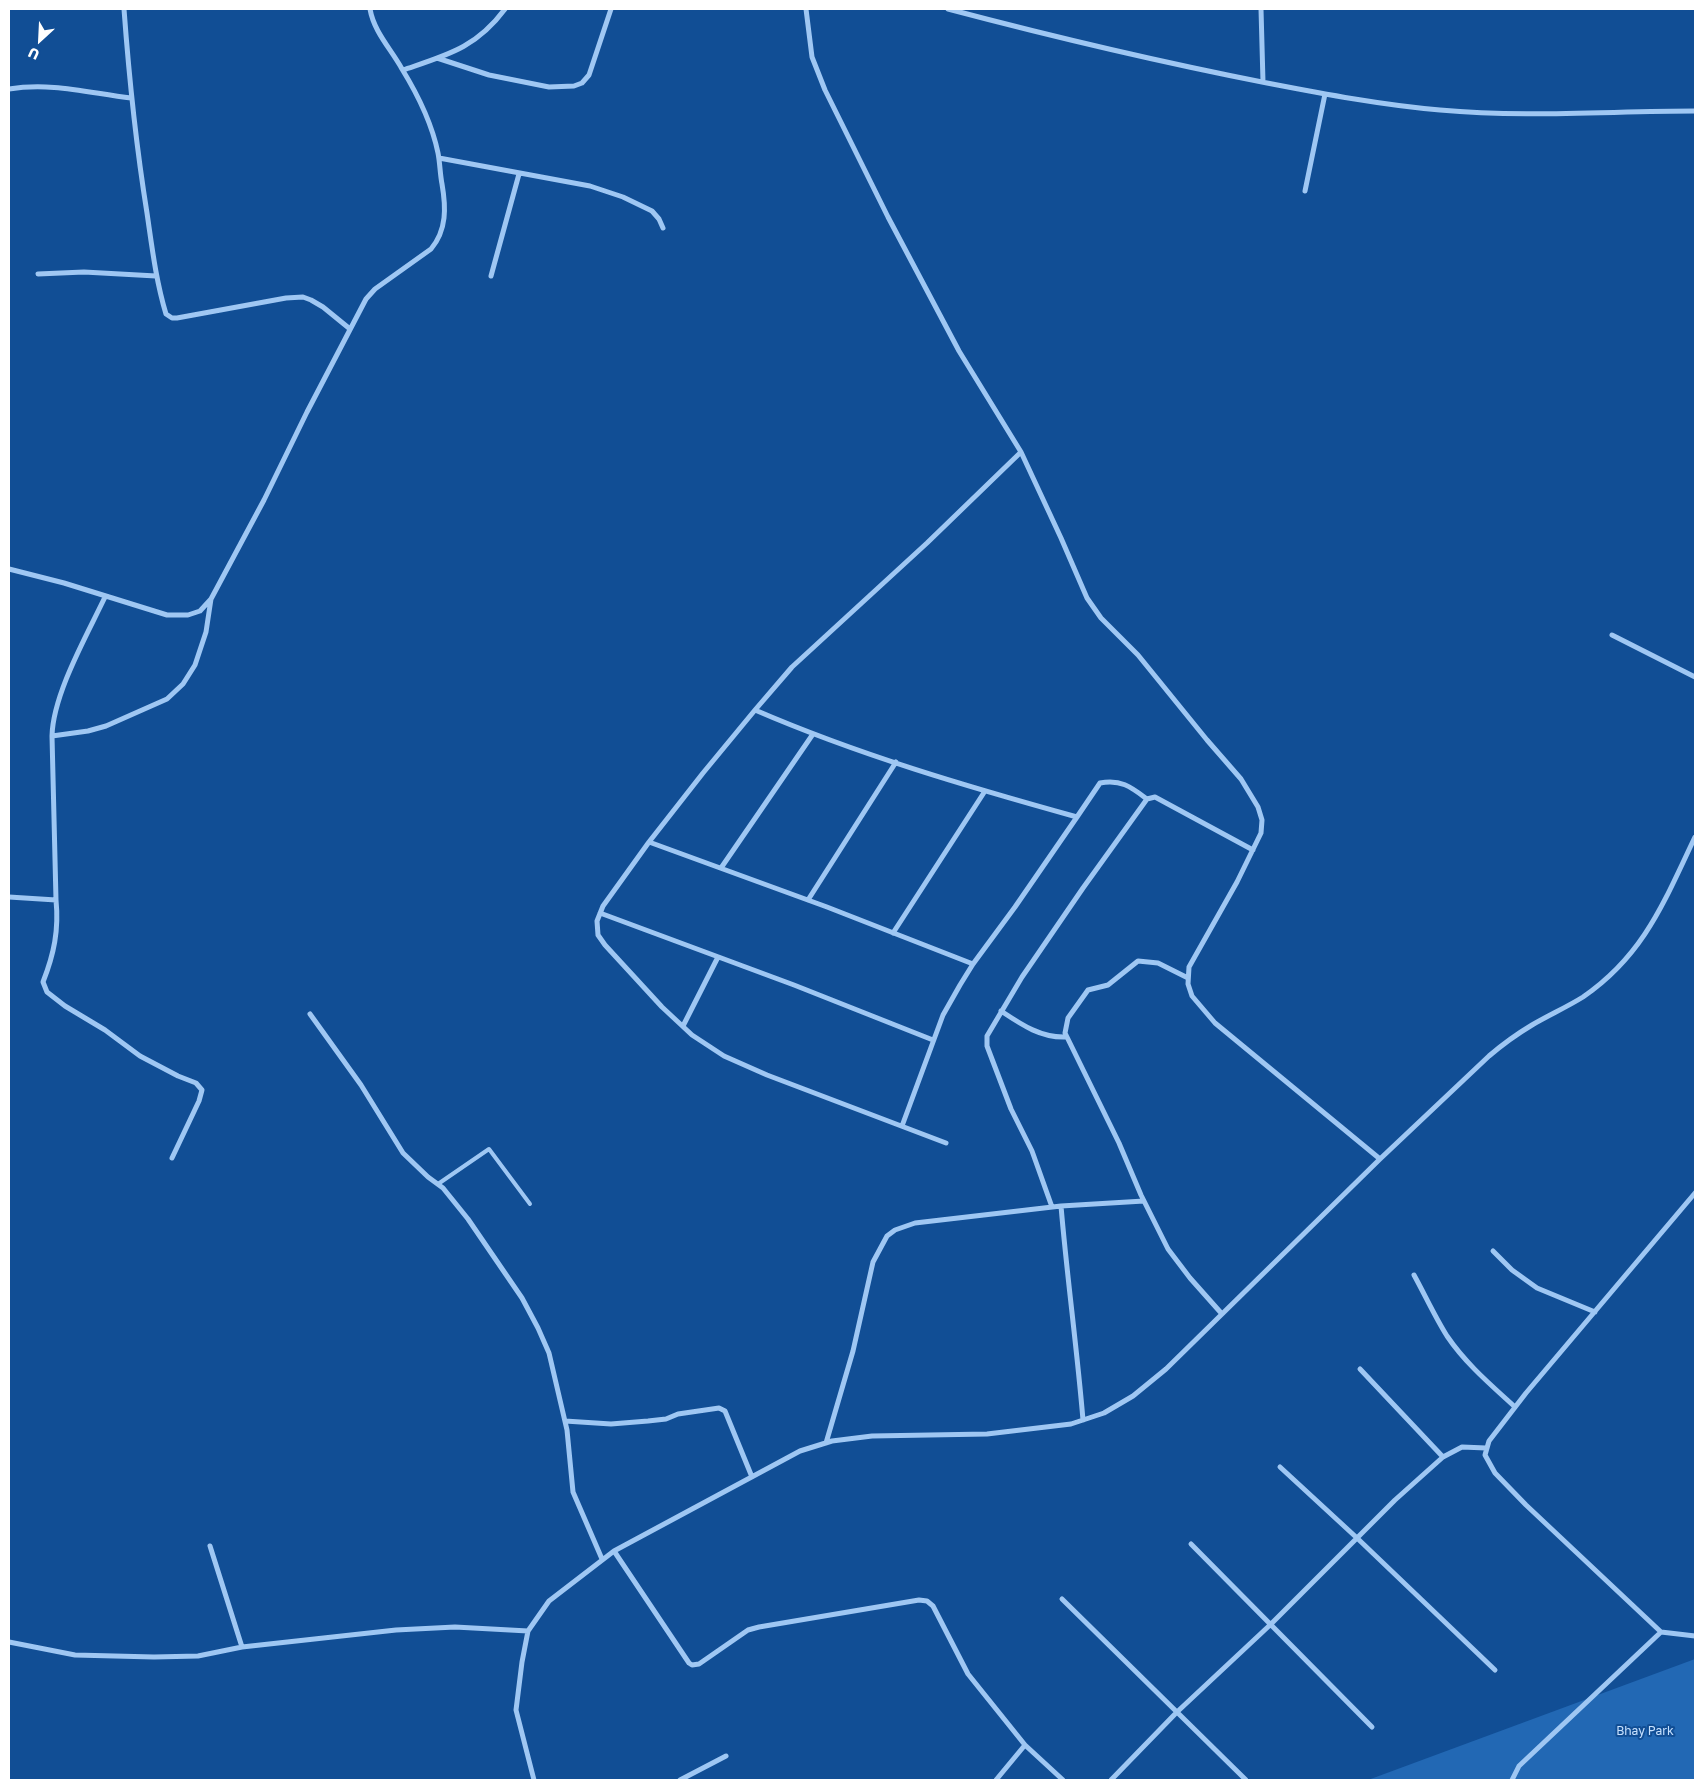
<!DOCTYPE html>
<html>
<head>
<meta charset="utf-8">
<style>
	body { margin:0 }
	#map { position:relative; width:1704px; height:1789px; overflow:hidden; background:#114e95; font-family:"Golos Text",sans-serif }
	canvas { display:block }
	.frame { position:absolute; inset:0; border:10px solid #fff; pointer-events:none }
	.north { position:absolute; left:15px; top:15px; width:50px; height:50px; -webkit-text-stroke:4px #114e95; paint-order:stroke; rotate:205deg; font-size:14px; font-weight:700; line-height:20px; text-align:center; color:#fff }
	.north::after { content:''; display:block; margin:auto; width:18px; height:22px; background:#fff; clip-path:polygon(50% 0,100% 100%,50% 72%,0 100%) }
</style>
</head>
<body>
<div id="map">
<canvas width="1704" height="1789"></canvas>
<div class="frame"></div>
<div class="north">U</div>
</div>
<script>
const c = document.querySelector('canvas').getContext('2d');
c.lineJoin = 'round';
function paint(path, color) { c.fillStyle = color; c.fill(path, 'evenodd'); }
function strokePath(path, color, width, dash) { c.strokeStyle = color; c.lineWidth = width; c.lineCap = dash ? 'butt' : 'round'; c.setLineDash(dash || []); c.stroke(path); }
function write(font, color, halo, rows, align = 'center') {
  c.font = font + ' "Golos Text",sans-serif'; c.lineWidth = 4; c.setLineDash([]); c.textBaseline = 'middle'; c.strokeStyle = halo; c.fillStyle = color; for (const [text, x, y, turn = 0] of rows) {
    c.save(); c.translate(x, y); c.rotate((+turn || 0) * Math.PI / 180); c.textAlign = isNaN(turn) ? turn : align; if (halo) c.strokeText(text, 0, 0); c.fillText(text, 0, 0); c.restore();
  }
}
paint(new Path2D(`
	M1695 1659V1780H1368Z`), '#2268b4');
strokePath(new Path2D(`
	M438 1184 489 1149 530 1204`), '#9fc7f3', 4);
strokePath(new Path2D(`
	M124 9C129 77 136 145 147 213 152 247 156 281 166 314L172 318H177L286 298 303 297 311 300 323 307 350 329
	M806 9 812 57 825 90 888 217 959 351 1021 452 1061 538 1087 598 1101 618 1138 655 1207 740 1241 779 1258 807 1262 820 1261 833 1237 882 1189 967 1188 984 1192 996 1215 1023 1380 1159
	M948 9C1054 37 1160 62 1267 83 1324 94 1382 105 1440 110 1525 118 1610 111 1695 111
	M1261 9 1263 82
	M437 58 489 75 549 87 574 86 582 83 589 75 611 9
	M403 70C447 55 476 48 505 9
	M9 89C51 82 89 93 131 98
	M439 158 590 186 623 197 652 211 659 219 663 228
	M1305 191 1325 94
	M38 274 84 272 156 276
	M491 276 519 174
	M9 569 64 583 167 615H188L200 611 211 599 264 500 307 412 366 299 375 289 431 249C447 230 446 207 442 184 440 174 440 163 438 153 432 124 418 95 402 69 391 49 374 32 370 9
	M1612 635 1695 677
	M755 710C859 755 969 787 1077 817L1015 907 973 964 960 985 943 1015 902 1126
	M52 736C53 694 87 635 105 597
	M1077 817 1100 783C1121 779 1131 787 1147 799
	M649 842 827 907 973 964
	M721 868 813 734
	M9 897 56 900 52 736 88 731 106 726 167 699 183 684 195 665 206 632 211 599
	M56 900C59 930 54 954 43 982L47 992 65 1006 105 1030 140 1056 178 1076 196 1083 202 1090 199 1101 172 1158
	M808 900 896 762
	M600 913 794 985 933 1040
	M893 933 985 791
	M1188 978 1158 963 1138 961 1108 985 1088 990 1068 1018 1065 1033 1119 1143 1141 1195 1168 1249 1190 1278 1222 1314
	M1001 1011C1022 1025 1041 1038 1066 1037
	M310 1014 361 1085 403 1153 428 1177 443 1188 468 1219 522 1298 538 1328 549 1353 567 1430 573 1492 602 1559
	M683 1026 718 957
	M946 1143 767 1075 724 1056 692 1035 662 1007 605 945 598 935 597 921 603 906 649 842 703 773 755 710 792 667 927 543 1021 452
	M1695 1193 1526 1393 1489 1441 1485 1455 1495 1473 1526 1505 1661 1632 1695 1636
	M1061 1206C1067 1277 1077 1348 1083 1420
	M1052 1207 1032 1151 1011 1109 987 1046V1036L1022 977 1083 888 1147 799 1155 797 1253 850
	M1493 1251 1512 1270 1537 1288 1595 1312
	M1414 1275C1425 1295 1435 1317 1447 1336 1466 1364 1491 1385 1515 1407
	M1360 1369 1443 1457
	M565 1421 611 1424 648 1421 666 1419 678 1414 719 1408 725 1411 752 1477
	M826 1443 853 1351 873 1262 887 1236 895 1230 915 1223 1061 1206 1144 1201
	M1280 1467 1357 1538 1495 1670
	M1191 1544 1372 1727
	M210 1546 242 1647
	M614 1551 689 1663 692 1665 699 1664 748 1630 759 1627 919 1600 927 1601 933 1606 968 1674 1025 1745 1063 1780
	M1062 1599 1246 1780
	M9 1642 75 1655 154 1657 198 1656 242 1647 396 1630 455 1627 528 1631
	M534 1780 516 1710 522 1662 528 1631 549 1601 614 1551 800 1451 832 1441 872 1436 987 1434 1071 1424 1104 1413 1133 1396 1166 1369 1380 1159 1489 1056C1503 1044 1517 1034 1532 1025 1549 1015 1567 1007 1583 997 1644 955 1664 902 1695 837
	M680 1780 726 1756
	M996 1780 1025 1745
	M1111 1780 1177 1712 1270 1625 1395 1500 1443 1457 1462 1447 1486 1448
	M1512 1780 1519 1766 1661 1632`), '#9fc7f3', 5);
write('12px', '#c7e1fe', '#114e95', [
	["Bhay Park",1645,1731]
]);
</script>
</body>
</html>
